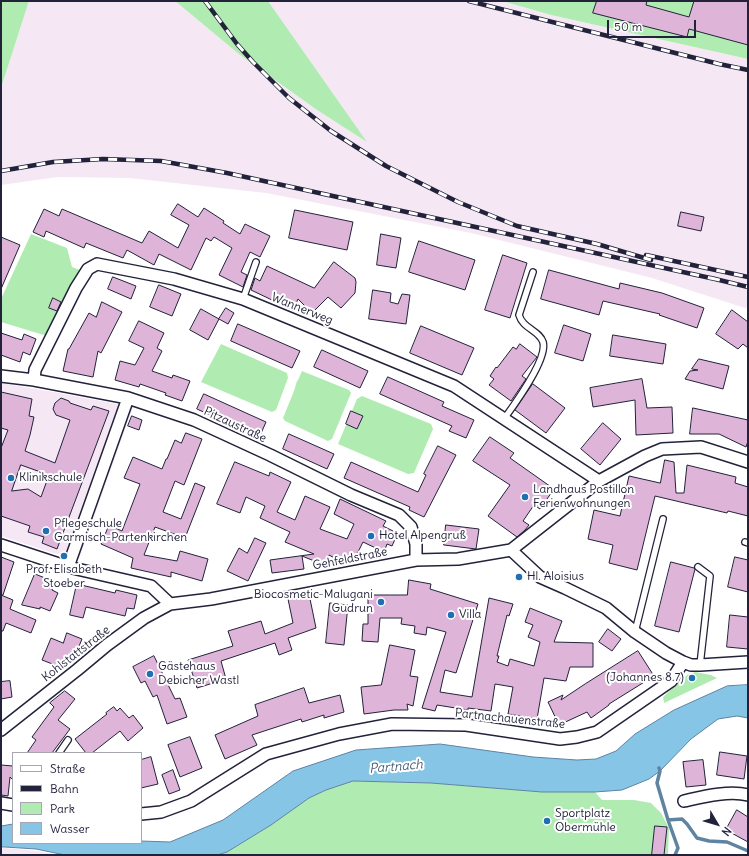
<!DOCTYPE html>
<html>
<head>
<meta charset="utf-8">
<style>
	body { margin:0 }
	#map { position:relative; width:749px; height:856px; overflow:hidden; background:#fff; font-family:Delius,sans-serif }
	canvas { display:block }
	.frame { position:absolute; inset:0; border:2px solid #22223b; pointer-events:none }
	.legend { position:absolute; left:12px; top:752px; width:130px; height:92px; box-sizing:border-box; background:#fff; border:1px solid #a7a7b1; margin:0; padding:5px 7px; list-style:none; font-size:12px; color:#22223b }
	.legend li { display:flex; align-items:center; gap:8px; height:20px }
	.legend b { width:20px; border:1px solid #a7a7b1 }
	.north { position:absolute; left:697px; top:804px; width:40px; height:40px; -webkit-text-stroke:3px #fff; paint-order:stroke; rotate:128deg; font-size:11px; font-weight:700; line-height:16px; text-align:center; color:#22223b }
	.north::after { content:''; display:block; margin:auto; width:14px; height:18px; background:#22223b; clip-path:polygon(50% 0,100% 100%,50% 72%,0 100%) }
	.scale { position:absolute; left:607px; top:20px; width:89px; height:18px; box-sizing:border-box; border:2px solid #22223b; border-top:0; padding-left:5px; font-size:12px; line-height:14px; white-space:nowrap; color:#22223b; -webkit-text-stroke:3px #fff; paint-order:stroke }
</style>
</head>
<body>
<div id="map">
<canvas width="749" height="856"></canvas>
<div class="frame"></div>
<ul class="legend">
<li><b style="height:5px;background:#fff"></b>Straße</li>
<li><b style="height:5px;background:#22223b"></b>Bahn</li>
<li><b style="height:11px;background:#b0ecb2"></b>Park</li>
<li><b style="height:11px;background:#86c5e6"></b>Wasser</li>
</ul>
<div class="north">N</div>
<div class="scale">50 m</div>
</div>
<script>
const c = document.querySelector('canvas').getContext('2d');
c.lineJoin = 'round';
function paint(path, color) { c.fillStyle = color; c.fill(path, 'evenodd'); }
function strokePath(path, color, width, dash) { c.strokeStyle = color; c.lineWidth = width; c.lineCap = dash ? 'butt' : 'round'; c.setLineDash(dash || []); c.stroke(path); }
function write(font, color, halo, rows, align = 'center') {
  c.font = font + ' Delius,sans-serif'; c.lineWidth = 4; c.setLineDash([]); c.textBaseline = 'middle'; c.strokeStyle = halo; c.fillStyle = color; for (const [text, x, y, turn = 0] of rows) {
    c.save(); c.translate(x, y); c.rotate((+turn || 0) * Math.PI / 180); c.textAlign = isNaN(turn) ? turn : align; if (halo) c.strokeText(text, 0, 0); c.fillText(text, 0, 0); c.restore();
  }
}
paint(new Path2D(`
	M29 1H175L240 55 317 110 366 141 268 1H502L551 15 748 59V309L652 278 471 233 266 193 129 178 58 177 1 185V88Z
	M1 383 59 393 133 407 79 559 53 553 1 536Z
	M5 848 38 851 57 855H1V849Z`), '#f5e8f4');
paint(new Path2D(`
	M1 1H29L1 88Z
	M175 1H268L367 142 317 110 240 55Z
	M502 1H748V59L551 15Z
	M31 234 67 248 72 267 80 270 47 336 1 322V299Z
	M221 344 287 373 288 378 276 410 272 412 201 382Z
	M302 371 349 390 351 393 332 439 328 441 285 421 283 418 294 391 297 381 298 380Z
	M362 396 431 424 433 429 414 473 408 474 338 444 357 399Z
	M695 672 711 675 717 678 664 703 663 697 687 675Z
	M353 781 431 783 542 792H595L602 800H634L651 803 661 813 669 828 668 855H217L227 852 271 825 309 798 326 790Z`), '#b0ecb2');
const water = new Path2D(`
	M748 685V718L737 716 718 719 691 739 660 771 649 779 622 790 595 792H542L431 783 353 781 326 790 309 798 271 825 227 852 217 855H65L36 849 5 847H1V826L13 824V843H141V841L170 842 223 820 293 771 356 750 440 744 533 757 577 760 596 759 616 751 635 734 674 710 727 686Z`);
paint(water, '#86c5e6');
strokePath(water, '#5e84a2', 1);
strokePath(new Path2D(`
	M659 768 660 771 657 783 668 820 678 848 675 855
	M668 820 682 819 687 824 697 838 709 841 727 842 748 851`), '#5e84a2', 3.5);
const building = new Path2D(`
	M597 1H647L646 5 689 17 694 1H748V45L689 29 687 37 593 13Z
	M178 204 198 217 204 208 224 221 223 223 240 234 245 224 270 236 260 257 250 252 241 272 247 275 243 287 219 275 232 248 214 237 211 241 206 238 191 270 159 254 154 265 127 250 123 258 86 243 84 248 46 231 44 237 33 232 44 209 59 216 62 209 142 243 149 231 178 248 189 225 171 215Z
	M295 210 353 222 347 250 289 238Z
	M681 212 704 217 701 231 678 226Z
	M381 234 401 238 396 268 377 265Z
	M1 237 20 245 1 289Z
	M419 241 475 260 465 290 409 272Z
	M503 255 527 263 510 318 485 310Z
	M334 262 355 278 356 282 355 293 341 308 328 297 312 313 298 299 293 310 251 290 255 278 260 281 267 266 314 288Z
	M549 270 619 289 620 283 662 293 704 308 697 328 659 315 660 314 603 301 599 315 541 299Z
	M113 277 136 286 131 299 108 289Z
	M159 285 181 294 172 316 150 307Z
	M373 290 391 293 390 302 398 304 402 294 410 295 406 324 369 319Z
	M53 298 61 302 57 311 49 308Z
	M102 302 122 312 101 353 98 351 93 377 63 371 68 349H69L89 313 96 317Z
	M226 308 234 313 228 324 219 319Z
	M201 309 219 319 208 340 190 330Z
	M732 310 748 322V348L743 344 738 349 716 334Z
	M139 321 164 333 157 348 162 351 152 371 172 378 173 375 190 381 182 401 165 395 166 393 140 384 139 387 115 380 120 361 135 365 144 348 129 341Z
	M238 324 300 351 292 368 231 341Z
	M564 325 591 334 583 361 555 353Z
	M421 326 474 348 462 375 410 353Z
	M1 333 22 340 24 334 36 339 30 355 23 352 20 362 1 355Z
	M613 335 666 344 663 364 610 356Z
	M520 344 537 357 522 376 526 379 511 401 489 385 494 379 490 376 496 367 497 368 513 347 516 349Z
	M322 350 368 371 360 388 314 367Z
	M699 359 729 366 723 389 685 379 690 371 698 370 692 369Z
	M388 377 444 402 442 406 474 420 466 438 449 431 452 426 380 394Z
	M642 379 647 408 672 407 673 433 636 435 635 400 593 407 590 388Z
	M533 384 565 408 546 433 515 410Z
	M1 392 32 399 29 416 34 417 30 435 25 451 55 463 70 420 56 415 53 409 55 403 61 398 69 401 70 403 91 410 93 406 109 411 57 549 42 543 44 537 28 532 30 526 1 516V448L8 430 1 428ZM21 465 49 475 41 497 28 489 12 491Z
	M204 394 266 422 259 438 197 409Z
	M693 408 748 420V441L746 447 719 434H690Z
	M351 411 363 416 357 429 346 424Z
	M132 416 142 420 139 430 128 426Z
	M603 423 621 439 600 465 581 449Z
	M186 433 202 439 184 485 175 481 163 512 181 519 195 483 205 487 185 538 155 527 144 555 177 561 180 551 208 559 202 581 171 572V577L131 568 133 558 101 544 109 525 122 531 140 484 124 478 133 457 162 469 166 459H167L175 440 181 443Z
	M289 434 334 454 327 469 283 449Z
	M490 437 514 453 510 458 554 489 540 509 534 505 523 521 529 525 525 530 517 537 488 516 510 485 473 461Z
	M438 446 456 455 424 517 409 510 410 507 344 478 351 462 418 492 426 475 424 474Z
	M665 460 674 462 676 493H684L687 465 736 477 735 483 748 487V516L728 511 727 513 655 496 637 570 609 563 613 545 588 539 594 510 620 516 629 476 660 483Z
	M235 462 269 476 270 472 291 482 277 512 295 520 305 496 330 507 320 529 347 539 354 524 334 514 340 499 386 521 383 526 393 531V532L397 535 392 546 387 544 384 552 363 542 355 558 352 561H340L329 555 324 565 302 556 304 569 272 573 270 560 314 554 285 542 290 532 260 518 265 506 246 497 240 513 217 504Z
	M446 525 479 529 476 549 444 545Z
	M255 538 266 543 248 581 227 571 239 548 247 553Z
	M1 557 14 562 3 595H1Z
	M735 557 748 560V592L728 587Z
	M671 562 694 568 695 569 679 632 655 626Z
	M35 574 55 582 52 590 58 593 50 611 40 607V609L22 605Z
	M409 580 431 584 430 589 478 604 456 673 445 670 440 692 472 697 489 598 513 604 509 616 507 615 497 656H499L497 662 508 666 510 659 534 666 540 642 528 637 533 625 525 622 530 608 562 621 554 642 593 643V667H570L566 681 544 678 537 719 508 714 513 687 495 684 491 711 468 708V710L437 705 435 711 422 708 446 632 427 627 426 635 414 633 415 626 401 624 402 618H380L378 642 362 641 363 624H368V595H407Z
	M77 584 115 593 116 590 137 595 134 609 127 608 125 616 86 607 83 618 70 615Z
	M309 594 316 628 288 638 292 650 279 655 275 643 221 661 226 679 197 688 188 660 233 646 228 631 261 621 265 634 293 623 288 599Z
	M1 595 13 600 10 609 36 620 31 633 6 623 3 631H1Z
	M330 603 348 605 344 645 326 643Z
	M730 615 748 617V649L727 647Z
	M608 629 621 639 612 651 599 642Z
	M67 633 82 639 75 656 70 653 63 668 42 660 51 638 63 643Z
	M390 645 415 650 410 676 418 677 413 706 407 704 408 710H394L364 714 361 687 381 685Z
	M638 651 654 676 609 704V705L591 718 587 712 559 725 548 702 563 695 561 700 585 684Z
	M154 656 175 699 180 698 187 717 167 724 157 695 153 697 145 681 141 683 133 667Z
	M10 681 12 697 1 699V682Z
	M304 688 309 703 340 695 344 712 324 718V715L302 722 301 719 252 735 257 745 225 759 215 735 258 716 255 705Z
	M65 691 75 699 58 720 70 729 52 753H27L36 740 32 737 54 707 50 703Z
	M114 707 117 711 120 708 129 718 133 715 143 728 128 741 120 731 92 753H86L75 739 107 714 106 713Z
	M190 737 202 768 180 777 168 745Z
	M720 752 747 756 744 779 717 775Z
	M151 757 158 784 141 788V760Z
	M703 760 706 785 686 787 683 762Z
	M1 765 13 766V780L10 777 8 796 1 795Z
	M173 770 180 790 169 794 162 775Z
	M737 810 748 817V842L726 830Z
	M655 826 667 827 664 855H652Z`);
paint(building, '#dfb4d9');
strokePath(building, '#22223b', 1);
const lane = new Path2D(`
	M243 299 256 262
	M504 419C514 405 548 359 543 342 539 330 523 329 519 315L533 272
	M745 542 748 543
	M698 567 710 576 700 665
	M635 632 663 519
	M59 753 68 740`);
const street = new Path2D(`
	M1 376 34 380 128 398 194 420 270 455 351 495 399 515 411 527 416 544V560
	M34 380 35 370 76 288 88 269 97 264 174 279 243 299 454 386 599 481
	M1 545 68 567 151 586 170 604 211 599 416 560 458 559 511 550 540 577 565 588 606 608 635 632 666 653 683 662 691 665H700L748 662
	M511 550 599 481 645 456 662 449 701 447 748 462
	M68 567 128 398
	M1 730 77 670 107 645 144 618 170 604
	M684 801C702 797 729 790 748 795
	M1 803 13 805
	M141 814 161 812 191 801 266 754 339 734 392 724 466 725 560 739 577 737 597 732 671 681 683 662`);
strokePath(lane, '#22223b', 8);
strokePath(street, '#22223b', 14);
strokePath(lane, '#fff', 5.5);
strokePath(street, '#fff', 11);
const rail = new Path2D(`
	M205 1 237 44 253 62 289 98 331 131 386 166 458 202 517 226 597 244 651 260
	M469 1 719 64 748 70
	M1 171 53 162 103 159 161 161 227 173 715 279
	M646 255 748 277
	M711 278 748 287`);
strokePath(rail, '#22223b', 4.5);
strokePath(rail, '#fff', 3, [9]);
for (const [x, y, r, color] of [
	[11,478,4,"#1f6fb2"],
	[525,497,4,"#1f6fb2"],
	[46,531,4,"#1f6fb2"],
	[371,536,4,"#1f6fb2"],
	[64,556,4,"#1f6fb2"],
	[519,577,4,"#1f6fb2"],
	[381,602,4,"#1f6fb2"],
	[451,615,4,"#1f6fb2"],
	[150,674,4,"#1f6fb2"],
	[692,678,4,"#1f6fb2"],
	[547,821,4,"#1f6fb2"]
]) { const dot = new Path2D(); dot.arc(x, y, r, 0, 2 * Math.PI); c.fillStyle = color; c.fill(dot); strokePath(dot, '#fff', 1.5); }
write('12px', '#22223b', '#fff', [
	["Wannerweg",302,309,22],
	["Pitzaustraße",235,425,25],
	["Gehfeldstraße",350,559,-11],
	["Kohlstattstraße",76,654,-38],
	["Partnachauenstraße",510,719,6]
]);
write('12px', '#22223b', '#fff', [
	["Klinikschule",19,478],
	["Landhaus Postillon",533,490],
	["Ferienwohnungen",533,504],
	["Pflegeschule",54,524],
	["Garmisch-Partenkirchen",54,538],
	["Hotel Alpengruß",379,536],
	["Prof. Elisabeth",64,570,"center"],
	["Stoeber",64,584,"center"],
	["Hl. Aloisius",527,577],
	["Biocosmetic-Malugani",373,595,"right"],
	["Gudrun",373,609,"right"],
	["Villa",459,615],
	["Gästehaus",158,667],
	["Debicher Wastl",158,681],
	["(Johannes 8.7)",684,678,"right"],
	["Sportplatz",555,814],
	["Obermühle",555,828]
], 'left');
write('italic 13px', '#455b77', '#fff', [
	["Partnach",396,767,-5]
]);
</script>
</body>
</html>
